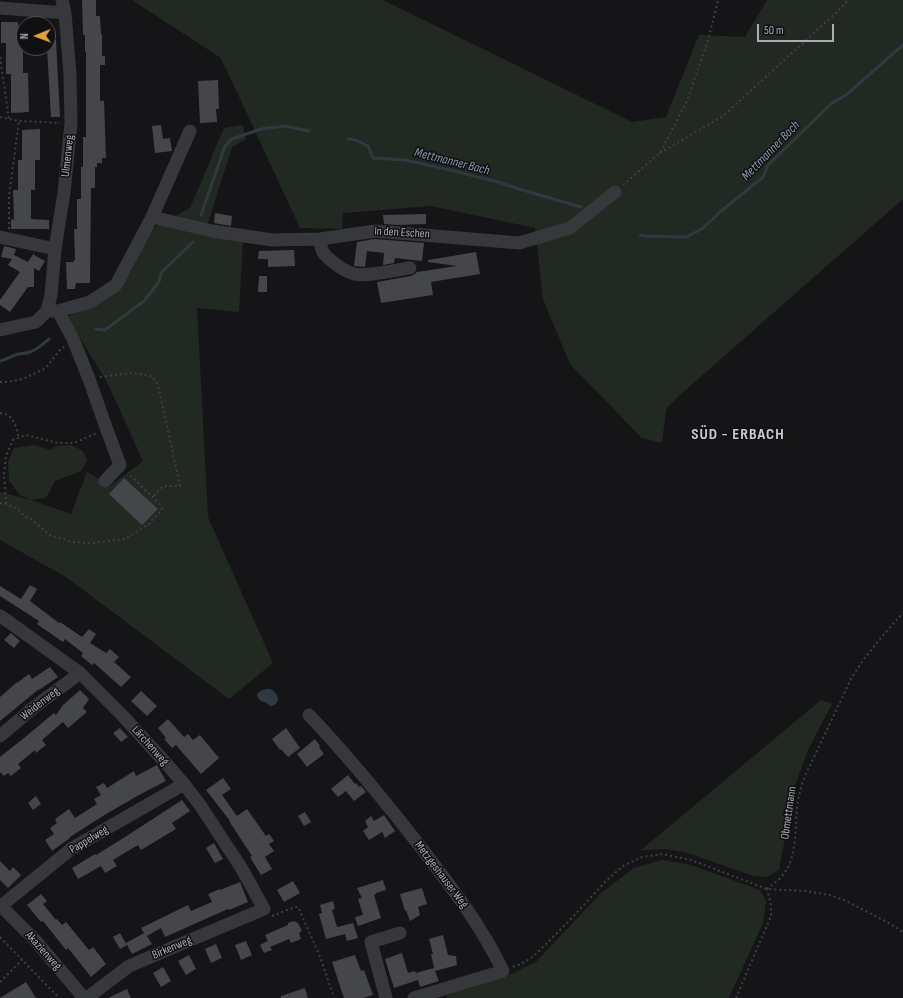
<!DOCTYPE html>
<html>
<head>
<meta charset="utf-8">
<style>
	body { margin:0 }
	#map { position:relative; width:903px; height:998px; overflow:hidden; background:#151517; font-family:"Sofia Sans Condensed",sans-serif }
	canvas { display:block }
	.north { position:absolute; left:16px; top:16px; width:40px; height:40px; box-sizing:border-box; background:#101012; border:1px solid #4d4f54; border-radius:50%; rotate:269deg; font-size:11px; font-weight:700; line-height:16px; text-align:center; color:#a8adb6 }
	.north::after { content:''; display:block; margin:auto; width:14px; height:18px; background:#e3a241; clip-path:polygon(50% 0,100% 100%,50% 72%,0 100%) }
	.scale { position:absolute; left:757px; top:24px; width:77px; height:18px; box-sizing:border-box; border:2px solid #a8adb6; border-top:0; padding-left:5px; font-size:12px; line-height:14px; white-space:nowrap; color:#a8adb6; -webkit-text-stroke:3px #101012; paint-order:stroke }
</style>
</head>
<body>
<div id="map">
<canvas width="903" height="998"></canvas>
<div class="north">N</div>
<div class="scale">50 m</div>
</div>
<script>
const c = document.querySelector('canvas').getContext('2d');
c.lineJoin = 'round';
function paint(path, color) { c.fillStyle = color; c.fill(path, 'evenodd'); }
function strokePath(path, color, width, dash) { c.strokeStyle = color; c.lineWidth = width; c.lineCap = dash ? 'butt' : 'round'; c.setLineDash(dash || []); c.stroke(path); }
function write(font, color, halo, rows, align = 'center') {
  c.font = font + ' "Sofia Sans Condensed",sans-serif'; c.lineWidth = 3; c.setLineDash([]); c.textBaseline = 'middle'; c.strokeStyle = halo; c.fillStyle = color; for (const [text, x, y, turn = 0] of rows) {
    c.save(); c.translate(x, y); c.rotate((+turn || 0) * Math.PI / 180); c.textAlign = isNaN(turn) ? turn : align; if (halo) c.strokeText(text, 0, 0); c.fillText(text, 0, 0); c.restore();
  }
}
paint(new Path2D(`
	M132 0H383L632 122 666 117 699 35 745 37 767 0H903V199L681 394 666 409 662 443 642 438 570 364 543 299 535 228 431 206 343 213 342 229 300 228 221 58Z
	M243 125 246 139 232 147 205 233 243 240 239 312 197 308 208 517 273 663 229 699 66 577 0 540V492L31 500 20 495 9 481 8 462 14 448 35 445 50 450 56 446 71 445 83 451 87 461 81 471 55 481 46 498 31 500 71 514 87 472 110 486 143 461 107 382 67 317 113 294 152 229 190 208 224 128Z
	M821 700 832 704 809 748 795 785 779 870 767 877 753 876 688 853 665 849 641 850Z
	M662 860 688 864 760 890 766 901 763 923 729 998H447V995L507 976 536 962 601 893 634 868Z`), '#222922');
paint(new Path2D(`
	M270 689C279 693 282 705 270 706 265 700 258 703 257 694 261 690 264 689 270 689Z`), '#2f393f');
strokePath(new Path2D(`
	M348 139 356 140 368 146 373 158 405 160 450 170 498 182 519 189 581 207
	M201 215 225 146 232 139 261 129 285 126 309 131
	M640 235 644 236 686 237 702 229 720 212 763 177 768 165 832 103 846 95 903 45
	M96 329 105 330 144 301 159 282 161 273 193 242
	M0 361C6 360 9 357 15 355 20 353 25 354 30 352 36 351 44 343 49 339`), '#2f393f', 3);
paint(new Path2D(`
	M82 0H96V16H100L101 34H102V56H105V65H100V101H104L106 158H102V163H97V167H95V188H91L90 283H76L75 289H67L66 262H74V260H75L74 229H77V199H81V167H83V137H86V52H85V35H83Z
	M1 22H18L19 42H23V73H28L29 112 11 113V74H6V43H1Z
	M48 40H56L60 117H51L47 48H48Z
	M218 80 219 109H216L217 122 200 123 198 81Z
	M161 125 163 139 170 138 172 151 155 153 152 126Z
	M40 129V160H35V190H31V219L49 220V229H11V219L14 220 13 190H18V160H22V130Z
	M215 213 232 216 231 226 214 223Z
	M426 214V224L397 225 384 224 383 215Z
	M375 239 424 243 422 261 395 258 394 263 383 265 384 253 367 251 365 267 354 266 357 242Z
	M4 246 16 249 14 255 28 262 34 253V255L45 261 39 271 34 268V287H28L10 312 0 305V300L20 272 8 265 12 259 1 257Z
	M294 250 295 266 268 267V259H258L259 251Z
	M476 252 480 274 431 282 433 295 381 303 377 282 411 276 415 274 417 272 457 266 428 262V260Z
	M259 276H267V292H258Z
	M124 478 158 509 142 525 109 494Z
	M30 585 37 589 30 601 59 623 60 622 82 637 89 629 96 634 90 643 106 653 110 649 119 657 114 662 131 677 121 687 94 663 92 665 81 656 83 653 65 639 63 642 37 624 39 621 0 596V586L21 599Z
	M11 633 20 641 14 648 4 640Z
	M50 667 58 677 39 690V689L0 721V697L17 682V683L29 674 32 679Z
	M80 690 89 699 83 708 87 712 68 728 63 722 42 740 46 745 36 753 35 750 18 764 21 768 11 776 8 773 4 776 0 772V757L24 738 54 713 56 715 63 705Z
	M141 691 157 706 147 716 131 701Z
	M168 719 184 737 188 734 193 740 200 735 219 758 201 774 176 745 172 748 164 739 166 738 158 728Z
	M120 728 128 737 121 742 113 733Z
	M286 728 300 748 288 757 281 749 280 750 272 739Z
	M315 739 320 746 319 747 324 754 307 767 297 754Z
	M157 765 166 781 139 795 106 814 70 837V838L52 851 45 840 54 834 50 828 57 823 55 819 69 809 75 818 97 804 94 799 101 795 96 787 104 783 107 788 134 771 136 776Z
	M348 775 355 784 356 783 359 787 361 786 366 792 354 801 346 791 338 797 331 789Z
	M223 778 231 789 222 795 237 816 247 809 266 836 269 834 274 841 269 844 274 851 265 857 272 869 261 875 250 857 252 856 229 821H230L206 790Z
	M36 796 41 804 33 810 28 803Z
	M182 800 190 811 172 823 176 829 141 850 138 845 113 860 117 866 105 873 101 866 78 879 72 868 95 854 96 855 125 837Z
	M305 812 311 822 304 826 298 816Z
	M384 815 395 831 385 838 382 832 369 840 363 831 368 827 365 821 371 816 374 821Z
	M214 843 223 859 215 863 206 848Z
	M0 861 10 871 13 867 21 875 8 888 0 880Z
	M383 880 386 890 376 893V894L374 895 381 918 358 926 355 917 363 915 358 899 362 898 357 888Z
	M293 881 300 893 284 902 277 890Z
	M240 882 248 902 229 910 228 909 165 937 161 928 147 936 152 944 132 954 126 943 144 933 141 928 188 905 191 911 212 902 208 894 220 889V890Z
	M422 888 427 904 418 907 420 915 410 921 406 910 405 911 400 894Z
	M41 894 47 901 43 904 56 920 57 919 62 925 66 922 89 950 93 947 106 964 91 977 68 948 66 950 43 921 41 922 27 905Z
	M333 901 335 909 332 910 337 927 353 923 358 938 347 941 345 934 326 939 319 914 322 913 320 905Z
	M294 921 298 923 302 931 299 933 301 939 291 943 289 939 270 947 272 950 264 953 260 945 268 941 270 945 265 935 288 925V923Z
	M120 933 127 945 120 949 113 937Z
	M443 935 448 955 456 956 457 965 435 971 439 981 420 987 418 980 394 988 385 959 402 953 408 973 415 971 418 979 416 973 434 968 431 954H433L429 939Z
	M246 941 252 955 241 960 235 945Z
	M216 944 222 958 211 963 205 949Z
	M189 955 196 969 186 975 178 961Z
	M355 955 361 971 364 970 373 995 363 998H344L332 962Z
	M163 967 171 981 161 987 153 973Z
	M26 982 36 998H0Z
	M305 988 308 998H281V996Z
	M127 989 131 998H108Z`), '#44464a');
strokePath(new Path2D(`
	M0 57 9 119
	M0 117 19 121 60 123
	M660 153 723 116 839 10 848 0
	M623 185 660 153 687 101 708 40 718 1 715 0
	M9 229V196L19 121
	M100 377 130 373 152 376 158 385 180 486H163L153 497
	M0 382H6L23 379 46 368 59 351 65 346
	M0 413C14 414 16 427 19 438
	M0 503 6 504 18 509 24 516 31 519 51 536 60 538 72 542 92 543 125 539 149 524 162 509 160 504 128 473
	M6 504 4 474 6 456 13 440 26 435 58 443H74L97 433
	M767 889C773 884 781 879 785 872 797 854 795 829 797 809 798 797 801 787 805 776L852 677 864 659 884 634 903 613
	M272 916 295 907H298L321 959 334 998
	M0 937 59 998
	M513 967 521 964 534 956 569 921 606 881 623 866 642 857 662 854 691 860 767 889 806 891 829 895 844 900 885 921 900 930 903 933
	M0 982 22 960
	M736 998 763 935 771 916V905L767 889`), '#3d3f43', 2, [2, 3]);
strokePath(new Path2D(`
	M0 8 65 13
	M152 217 212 231 272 240 320 239 375 231 519 243 570 228 615 192
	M0 237 55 249
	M320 239C321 252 323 254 333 262 339 267 347 272 354 274 368 277 395 270 410 268
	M47 311 51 295 55 249 64 193 71 123 70 75 65 13 62 0
	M58 311 73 339 89 379 107 430 120 465 105 481
	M0 330 36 322 47 311H58L90 302 116 285 152 217 190 131
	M0 616 9 622 80 673 122 715 164 761 184 784 200 805 242 869 264 909 129 966 87 998
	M309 715C348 756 384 800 419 845 450 885 481 925 503 971L414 998
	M0 736 33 708 80 673
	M0 905 35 940 84 998
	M1 906 71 849 184 784
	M386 998 371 942 400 933`), '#37383c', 13);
write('12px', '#a8adb6', '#101012', [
	["Ulmenweg",68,156,-84],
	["In den Eschen",402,233,3],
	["Weidenweg",40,704,-38],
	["Lärchenweg",150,746,48],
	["Obmettmann",789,813,-82],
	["Pappelweg",89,840,-31],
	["Metzgeshauser Weg",441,875,53],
	["Birkenweg",172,948,-23],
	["Akazienweg",43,951,48]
]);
write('italic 13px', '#829cae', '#101012', [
	["Mettmanner Bach",771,151,-46],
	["Mettmanner Bach",452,162,14]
]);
c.letterSpacing = '1px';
write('bold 16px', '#c9ccd2', '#101012', [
	["SÜD - ERBACH",738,435]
]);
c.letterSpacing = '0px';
</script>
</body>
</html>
